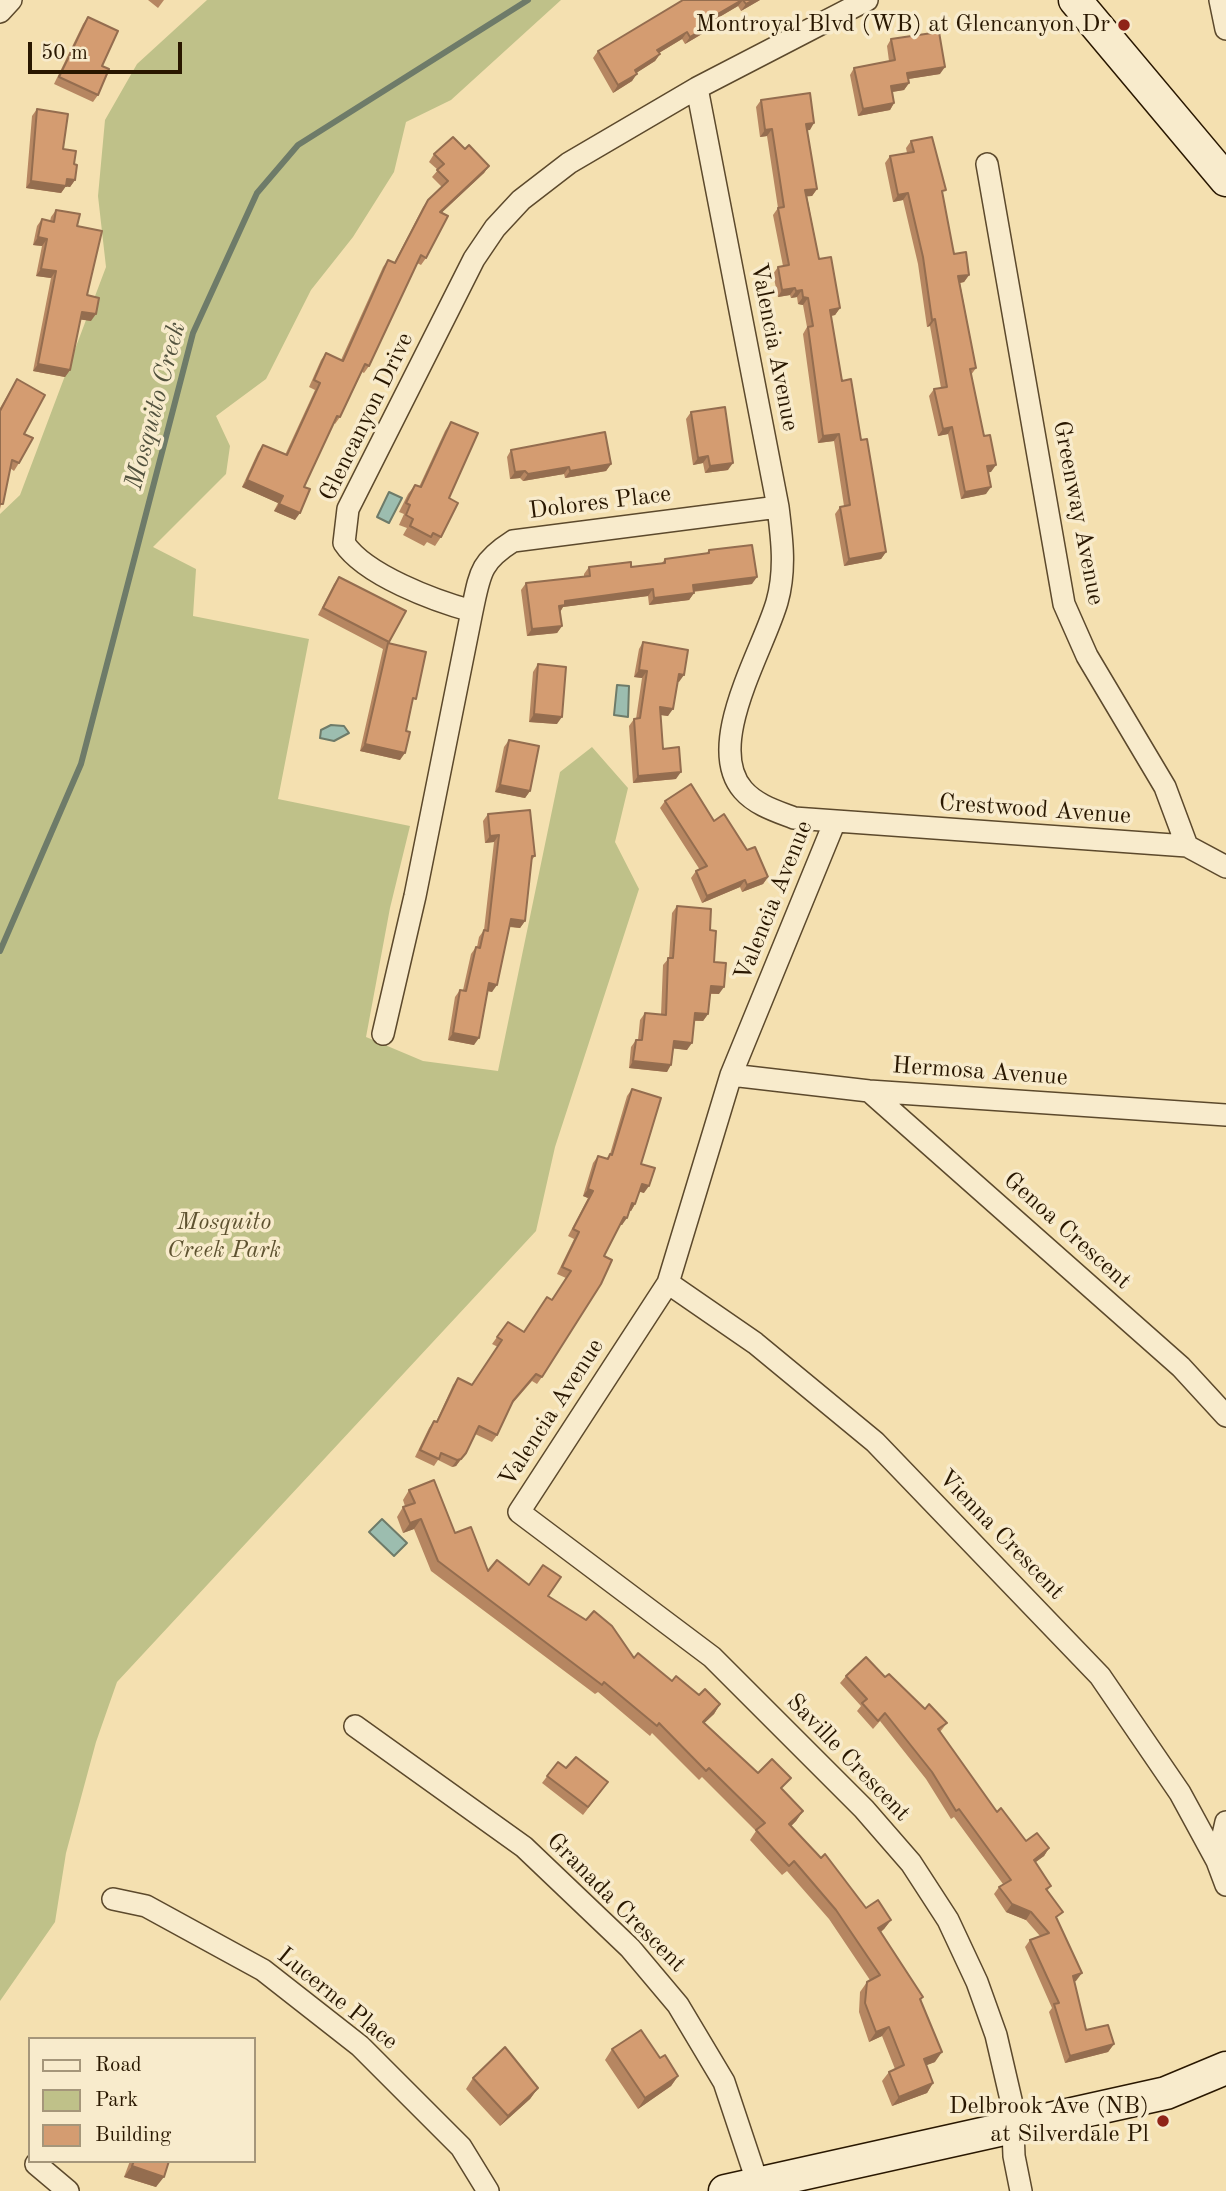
<!DOCTYPE html>
<html>
<head>
<meta charset="utf-8">
<style>
	body { margin:0 }
	#map { position:relative; width:1226px; height:2191px; overflow:hidden; background:#f4e0b0; font-family:"Old Standard TT",serif }
	canvas { display:block }
	.legend { position:absolute; left:28px; top:2037px; width:228px; height:126px; box-sizing:border-box; background:#f8ebcc; border:2px solid #a5967a; margin:0; padding:9px 12px; list-style:none; font-size:21px; color:#291700 }
	.legend li { display:flex; align-items:center; gap:14px; height:35px }
	.legend b { width:35px; border:2px solid #a5967a }
	.scale { position:absolute; left:28px; top:42px; width:154px; height:32px; box-sizing:border-box; border:4px solid #291700; border-top:0; padding-left:9px; font-size:21px; line-height:24px; white-space:nowrap; color:#291700; -webkit-text-stroke:5px #f8ebcc; paint-order:stroke }
</style>
</head>
<body>
<div id="map">
<canvas width="1226" height="2191"></canvas>
<ul class="legend">
<li><b style="height:9px;background:#f8ebcc"></b>Road</li>
<li><b style="height:19px;background:#bfc189"></b>Park</li>
<li><b style="height:19px;background:#d49c71"></b>Building</li>
</ul>
<div class="scale">50 m</div>
</div>
<script>
const c = document.querySelector('canvas').getContext('2d');
c.lineJoin = 'round';
function paint(path, color) { c.fillStyle = color; c.fill(path, 'evenodd'); }
function strokePath(path, color, width, dash) { c.strokeStyle = color; c.lineWidth = width; c.lineCap = dash ? 'butt' : 'round'; c.setLineDash(dash || []); c.stroke(path); }
function write(font, color, halo, rows, align = 'center') {
  c.font = font + ' "Old Standard TT",serif'; c.lineWidth = 7; c.setLineDash([]); c.textBaseline = 'middle'; c.strokeStyle = halo; c.fillStyle = color; for (const [text, x, y, turn = 0] of rows) {
    c.save(); c.translate(x, y); c.rotate((+turn || 0) * Math.PI / 180); c.textAlign = isNaN(turn) ? turn : align; if (halo) c.strokeText(text, 0, 0); c.fillText(text, 0, 0); c.restore();
  }
}
paint(new Path2D(`
	M207 0H561L451 100 406 122 394 172 353 237 311 290 266 379 216 416 230 446 226 474 153 547 196 569 193 616 309 639 278 799 410 826 390 908 366 1037 423 1061 498 1071 560 772 592 747 628 788 615 842 639 889 555 1147 536 1231 117 1682 96 1742 66 1853 55 1922 0 2001V514L20 495 106 267 98 196 105 120 137 64Z`), '#bfc189');
const water = new Path2D(`
	M389 492 402 498 389 523 377 517Z
	M617 685 629 686 628 717 614 715Z
	M331 725 344 726 349 733 334 741 320 738 321 730Z
	M382 1519 407 1543 394 1556 369 1532Z`);
paint(water, '#9cbdaf');
strokePath(water, '#6e7b69', 2);
strokePath(new Path2D(`
	M0 951 81 764 193 333 257 193 298 145 528 0`), '#6e7b69', 6);
const street = new Path2D(`
	M1220 0 1226 29
	M0 12 11 0
	M697 88 778 507C782 539 786 570 777 602 763 651 704 745 743 790 756 805 776 811 794 818L1187 846 1226 867
	M987 164 1064 604 1087 656 1165 787 1187 846
	M472 611C480 573 480 562 513 541L778 507
	M835 821 731 1075 668 1283 519 1512 712 1657 864 1809 911 1863 948 1920 977 1982 996 2035 1012 2104 1014 2156 1021 2191
	M383 1034 415 896 472 611C435 601 365 575 344 543L348 509 474 259 495 228 521 200 569 163 697 88 867 0
	M731 1075 869 1091 1226 1115
	M869 1091 1181 1367 1226 1416
	M668 1283 755 1343 875 1442 1100 1676 1180 1793 1217 1861 1226 1885
	M355 1726 524 1847 630 1948 678 2005 724 2082 758 2184
	M1217 1861 1226 1822
	M113 1899 146 1906 263 1970 360 2046 461 2147 488 2191
	M36 2164 68 2191`);
const secondary = new Path2D(`
	M1075 0 1226 180
	M725 2191 1166 2093 1226 2068`);
strokePath(street, '#5c492c', 24);
strokePath(secondary, '#291700', 35);
strokePath(street, '#f8ebcc', 21);
strokePath(secondary, '#f8ebcc', 32);
paint(new Path2D(`
	M148 0H164L158 8Z
	M683 0H760L741 11 738 6 711 22 712 24 707 31 685 44 682 39 659 53 660 54 655 61 636 73 632 81 613 93 593 58 598 51Z
	M88 17 102 66 98 95 93 102 54 84 83 24Z
	M891 39 940 74 908 79 909 83 904 90 892 92 894 103 890 110 858 116 850 75 854 68 889 61 887 46Z
	M761 100 810 130H807L817 189 812 196H807L819 259 840 308 835 315 831 316 842 381 861 440 886 552 881 559 844 566 835 514 840 507 844 506 834 441 818 443 803 334 807 327 803 305 798 304 797 297 791 298 790 295 778 297 773 274 778 267 783 266 773 215 778 208 767 136 760 137 756 107Z
	M37 109 74 164 75 180 70 187 66 186 61 193 26 188 32 116Z
	M911 141 943 196 954 254 969 275 964 282 960 283 976 368 971 375 991 472H988L986 494 961 499 948 434 938 436 929 396 934 389 941 388 930 326 927 327 918 264 903 200 893 202 885 163 890 156 907 153 906 148Z
	M465 149 489 166 484 173 441 213 426 258 421 265 417 263 369 366 364 373 362 372 340 417 335 424 334 423 304 487 295 520 274 511 278 503 242 487 258 452 263 445 285 455 315 390 309 387 321 360 326 353 341 360 383 267 388 260 394 263 423 207 428 200 442 187 432 177 438 170 429 162 434 154Z
	M56 210 77 226 91 321 80 319 70 370 65 377 33 371 51 278 36 276 42 246 33 245 37 226 42 219 50 221 51 217Z
	M17 379 24 434 19 463 14 471 10 468 0 509V408Z
	M691 412 728 470 705 473 703 463 693 465 686 419Z
	M451 422 449 498 441 537 435 546 427 542 424 546 403 535 407 528 399 525 404 514 399 512 408 494 415 485 419 487 445 431Z
	M511 450 611 464 606 471 565 478 564 474 523 481 520 478 510 479 507 457Z
	M709 550 752 584 693 592 694 593 689 600 649 605 648 596 563 607 560 612 562 626 557 633 527 636 521 590 526 583 584 577V574L589 567H631L662 563 665 559 706 554Z
	M339 577 406 611 389 643 412 704 400 760 360 751 383 649 318 615 334 584Z
	M643 642 679 682H678L668 716 660 715 663 749 676 779 633 783 629 726 634 719H636L642 678 634 677 639 649Z
	M538 664 557 724 529 722 533 672Z
	M509 740 530 791 525 798 495 792 504 747Z
	M665 801 714 821 747 850 768 877 763 884 742 892 740 887 702 903 691 878 696 871 700 870 660 808Z
	M488 814 535 856 531 861 525 921 520 928 509 927 492 992 487 991 474 1045 448 1040 455 997 460 990H463L471 954 476 947H477L479 937 484 930 494 842 485 843 483 821Z
	M677 906 710 930 719 994H710L708 1014 703 1021H694L687 1050 673 1048 667 1072 629 1068 631 1047 636 1040H638L640 1020 645 1013 661 1015 663 965 669 958 672 913Z
	M632 1089 644 1193 639 1191 635 1204 631 1211 629 1210 622 1225 620 1224 542 1377 537 1384 532 1381 512 1404 497 1435 492 1442 475 1434 466 1453 456 1466 452 1467 438 1460 434 1466 415 1457 429 1428 434 1421 436 1422 453 1385 458 1378 472 1385 498 1347 492 1344 508 1322 523 1332 552 1300 566 1278 557 1274 574 1239 568 1236 588 1198 583 1196 593 1163 598 1156 606 1159 610 1154 627 1096Z
	M409 1490 455 1533 488 1571 529 1585 548 1596 634 1658 672 1681 720 1704 714 1714 704 1723 758 1773 782 1789 803 1811 796 1821 791 1826 866 1908 891 1920 884 1929 881 1932 923 1997 921 2000 935 2062 926 2065 933 2083 927 2093 892 2106 882 2081 889 2072 895 2069 882 2036 869 2042 859 2012 860 1992 867 1982 870 1980 829 1919 787 1871 782 1875 750 1840 756 1831 702 1777 699 1780 652 1733 650 1736 598 1692 595 1694 431 1571 414 1529 403 1533 397 1517 403 1507 405 1506 403 1500Z
	M846 1676 885 1677 925 1709 947 1723 940 1732 997 1812 1026 1841 1049 1848 1044 1856 1035 1862 1051 1886 1047 1891 1076 1981H1074L1086 2030 1114 2044 1108 2052 1065 2063 1049 2012 1052 2008 1025 1947 1030 1940 1040 1936 1026 1920 1006 1912 994 1894 999 1887 1003 1884 954 1817 951 1819 926 1779 880 1721 873 1729 857 1711 861 1706 840 1683Z
	M558 1762 566 1768 603 1789 583 1815 542 1783Z
	M612 2049 660 2058 678 2076 671 2086 638 2109 605 2060Z
	M473 2078 538 2088 530 2099 500 2126 466 2089Z
	M130 2161H169L156 2187 124 2177Z`), '#b68661');
paint(new Path2D(`
	M743 0 738 6 704 26 709 19Z
	M754 0H760L741 11 746 4Z
	M712 24 707 31 685 44 690 37Z
	M687 32 682 39 652 57 657 50Z
	M660 54 655 61 630 77 635 70Z
	M945 67 940 74 902 80 907 73Z
	M637 74 632 81 613 93 618 85Z
	M909 83 904 90 886 93 891 86Z
	M894 103 890 110 858 116 863 109Z
	M814 123 810 130 801 131 806 124Z
	M772 129 767 136 760 137 765 130Z
	M489 166 484 173 435 219 440 212Z
	M67 179 75 180 70 187 62 186Z
	M31 181 66 186 61 193 26 188Z
	M817 189 812 196 801 197 805 190Z
	M908 193 903 200 893 202 898 195Z
	M38 237 47 239 42 246 33 245Z
	M41 269 56 271 51 278 36 276Z
	M969 275 964 282 954 284 958 276Z
	M795 288 790 295 778 297 782 290Z
	M802 290 797 297 791 298 796 291Z
	M803 297 808 298 803 305 798 304Z
	M840 308 835 315 825 317 830 310Z
	M82 312 96 314 91 321 77 319Z
	M935 319 930 326 927 327 932 320Z
	M38 364 70 370 65 377 33 371Z
	M952 427 948 434 938 436 943 429Z
	M839 434 834 441 818 443 823 436Z
	M708 456 703 463 693 465 698 458Z
	M733 463 728 470 705 473 710 466Z
	M611 464 606 471 565 478 570 471Z
	M996 465 991 472 982 473 987 466Z
	M569 467 564 474 523 481 528 474Z
	M525 471 520 478 510 479 515 472Z
	M247 480 283 496 278 503 242 487Z
	M991 487 986 494 961 499 965 492Z
	M279 504 300 513 295 520 274 511Z
	M886 552 881 559 844 566 849 559Z
	M757 577 752 584 688 592 693 585Z
	M653 589 648 596 563 607 560 612 559 606 565 601Z
	M694 593 689 600 649 605 654 598Z
	M562 626 557 633 527 636 532 629Z
	M639 670 647 671 642 678 634 677Z
	M679 674 684 675 679 682 674 681Z
	M660 707 673 709 668 716 655 714Z
	M534 714 562 717 557 724 529 722Z
	M365 744 405 753 400 760 360 751Z
	M681 772 676 779 633 783 638 776Z
	M500 785 530 791 525 798 495 792Z
	M499 835 494 842 485 843 490 836Z
	M768 877 763 884 742 892 747 885Z
	M745 880 740 887 702 903 707 896Z
	M511 919 525 921 520 928 506 926Z
	M489 983 497 985 492 992 484 990Z
	M711 986 724 987 719 994 706 993Z
	M695 1013 708 1014 703 1021 690 1020Z
	M453 1033 479 1038 474 1045 448 1040Z
	M674 1041 692 1043 687 1050 669 1048Z
	M633 1061 671 1065 667 1072 629 1068Z
	M642 1184 649 1186 644 1193 637 1191Z
	M588 1189 593 1191 588 1198 583 1196Z
	M632 1203 635 1204 631 1211 627 1210Z
	M624 1217 627 1218 622 1225 619 1224Z
	M461 1459 456 1466 452 1467 457 1460Z
	M421 1519 414 1529 403 1533 410 1523Z
	M720 1704 714 1714 696 1731 703 1722Z
	M803 1811 796 1821 783 1834 789 1824Z
	M1049 1848 1044 1856 1028 1868 1034 1860Z
	M1012 1904 1031 1912 1026 1920 1006 1912Z
	M891 1920 884 1929 872 1938 878 1928Z
	M1082 1973 1076 1981 1068 1984 1073 1976Z
	M889 2027 882 2036 869 2042 876 2032Z
	M1114 2044 1108 2052 1065 2063 1070 2056Z
	M942 2052 935 2062 917 2069 924 2059Z
	M678 2076 671 2086 638 2109 645 2098Z
	M933 2083 927 2093 892 2106 899 2097Z
	M538 2088 530 2099 500 2126 508 2116Z
	M132 2166 164 2177 156 2187 124 2177Z`), '#946d4f');
const building = new Path2D(`
	M683 0H742L709 19 712 24 690 37 687 32 657 50 660 54 635 70 637 74 618 85 598 51Z
	M743 0H754L746 4Z
	M88 17 118 31 102 66 109 69 98 95 59 77Z
	M939 32 945 67 907 73 909 83 891 86 894 103 863 109 854 68 895 60 891 39Z
	M810 93 814 123 806 124 817 189 805 190 819 259 831 257 840 308 830 310 842 381 851 379 861 440 867 439 886 552 849 559 840 507 850 505 839 434 823 436 808 327 813 326 808 298 803 297 802 290 796 291 795 288 782 290 778 267 789 265 778 208 784 207 772 129 765 130 761 100Z
	M37 109 68 114 63 149 76 151 74 164 77 165 75 180 67 179 66 186 31 181Z
	M453 137 465 149 469 145 489 166 440 212 448 216 426 258 421 255 369 366 365 364 340 417 337 416 304 487 310 489 300 513 279 504 283 496 247 480 263 445 287 455 320 383 314 380 326 353 343 361 388 260 395 263 428 200 448 181 437 170 444 164 434 154Z
	M932 137 946 190 942 191 954 254 966 252 969 275 958 276 976 368 970 369 984 436 990 435 996 465 987 466 991 487 965 492 952 427 943 429 934 389 947 387 935 319 932 320 923 257 908 193 898 195 890 156 914 152 911 141Z
	M56 210 80 214 77 226 102 231 87 295 99 298 96 314 82 312 70 370 38 364 56 271 41 269 47 239 38 237 42 219 54 222Z
	M17 379 45 395 24 434 33 438 19 463 12 460 3 504H0V411Z
	M725 407 733 463 710 466 708 456 698 458 691 412Z
	M451 422 478 433 449 498 458 503 441 537 433 533 431 537 410 526 413 519 406 515 410 505 406 503 415 485 421 487Z
	M605 432 611 464 570 471 569 467 528 474 525 471 515 472 511 450Z
	M752 545 757 577 693 585 694 593 654 598 653 589 565 601V605L559 606 562 626 532 629 526 583 590 576 589 567 631 562V567L665 563V559L709 553V550Z
	M339 577 406 611 389 642 323 608Z
	M643 642 688 650 684 675 679 674 673 709 660 707 663 749 679 747 681 772 638 776 634 719 640 718 647 671 639 670Z
	M388 643 426 652 416 699 413 698 406 731 410 732 405 753 365 744Z
	M538 664 566 667 562 717 534 714Z
	M509 740 539 746 530 791 500 785Z
	M691 784 714 821 724 814 747 850 755 847 768 877 747 885 745 880 707 896 696 871 707 866 665 801Z
	M530 810 535 856H532L525 921 511 919 497 985 489 983 479 1038 453 1033 460 990 466 991 476 947 480 948 484 930 488 931 499 835 490 836 488 814Z
	M677 906 711 909 710 930 716 931 714 962 726 963 724 987 711 986 708 1014 695 1013 692 1043 674 1041 671 1065 633 1061 636 1040H642L645 1013 666 1015 668 958H673Z
	M632 1089 661 1098 641 1164 655 1168 649 1186 642 1184 635 1204 632 1203 627 1218 624 1217 604 1256 612 1260 601 1284 542 1377 536 1374 513 1401 497 1435 479 1426 466 1453 461 1459 457 1460 441 1453 439 1459 420 1450 434 1421 437 1422 458 1378 472 1385 502 1340 497 1337 508 1322 524 1332 547 1297 552 1300 571 1271 562 1267 579 1232 573 1229 593 1191 588 1189 598 1156 608 1159 610 1154 612 1155Z
	M434 1480 455 1533 471 1527 488 1571 497 1560 529 1585 543 1565 561 1577 548 1596 586 1620 594 1611 612 1626 634 1658 638 1653 672 1681 676 1676 699 1695 705 1689 720 1704 703 1722 758 1773 772 1759 791 1778 781 1788 803 1811 789 1824 821 1858 825 1854 866 1908 878 1900 891 1920 878 1928 923 1997 920 1999 942 2052 924 2059 933 2083 899 2097 889 2072 904 2065 889 2027 876 2032 865 2003 867 1982 880 1975 836 1910 794 1861 789 1866 756 1830 765 1823 709 1768 706 1771 659 1723 657 1726 604 1682 602 1685 438 1561 421 1519 410 1523 403 1507 415 1503 409 1490Z
	M866 1657 885 1677 889 1674 925 1709 929 1704 947 1723 938 1729 997 1812 1001 1808 1026 1841 1037 1833 1049 1848 1034 1860 1051 1886 1046 1889 1063 1912 1056 1917 1082 1973 1073 1976 1086 2030 1108 2025 1114 2044 1070 2056 1054 2004 1059 2003 1030 1940 1049 1933 1031 1912 1012 1904 999 1887 1011 1880 959 1809 956 1811 932 1772 885 1713 878 1721 862 1703 867 1699 846 1676Z
	M576 1757 608 1782 588 1807 547 1776 558 1762 566 1768Z
	M641 2030 660 2058 665 2055 678 2076 645 2098 612 2049Z
	M505 2047 538 2088 508 2116 473 2078Z
	M134 2161H169L164 2177 132 2166Z`);
paint(building, '#d49c71');
strokePath(building, '#946d4f', 2);
for (const [x, y, r, color] of [
	[1124,25,7,"#8f2418"],
	[1163,2121,7,"#8f2418"]
]) { const dot = new Path2D(); dot.arc(x, y, r, 0, 2 * Math.PI); c.fillStyle = color; c.fill(dot); strokePath(dot, '#f8ebcc', 2.5); }
write('24px', '#291700', '#f8ebcc', [
	["Montroyal Blvd (WB) at Glencanyon Dr",1110,25],
	["Delbrook Ave (NB)",1149,2107],
	["at Silverdale Pl",1149,2135]
], 'right');
write('24px', '#291700', '#f8ebcc', [
	["Valencia Avenue",774,347,79],
	["Glencanyon Drive",367,417,-64],
	["Dolores Place",600,503,-7],
	["Greenway Avenue",1078,513,79],
	["Crestwood Avenue",1035,810,4],
	["Valencia Avenue",774,901,-68],
	["Hermosa Avenue",980,1072,4],
	["Genoa Crescent",1067,1231,42],
	["Valencia Avenue",552,1413,-57],
	["Vienna Crescent",1001,1535,46],
	["Saville Crescent",848,1758,46],
	["Granada Crescent",616,1903,45],
	["Lucerne Place",337,1999,39]
]);
write('italic 24px', '#5e5230', '#f8ebcc', [
	["Mosquito",224,1223],
	["Creek Park",224,1251]
]);
write('italic 26px', '#51513d', '#f8ebcc', [
	["Mosquito Creek",156,406,-75]
]);
</script>
</body>
</html>
